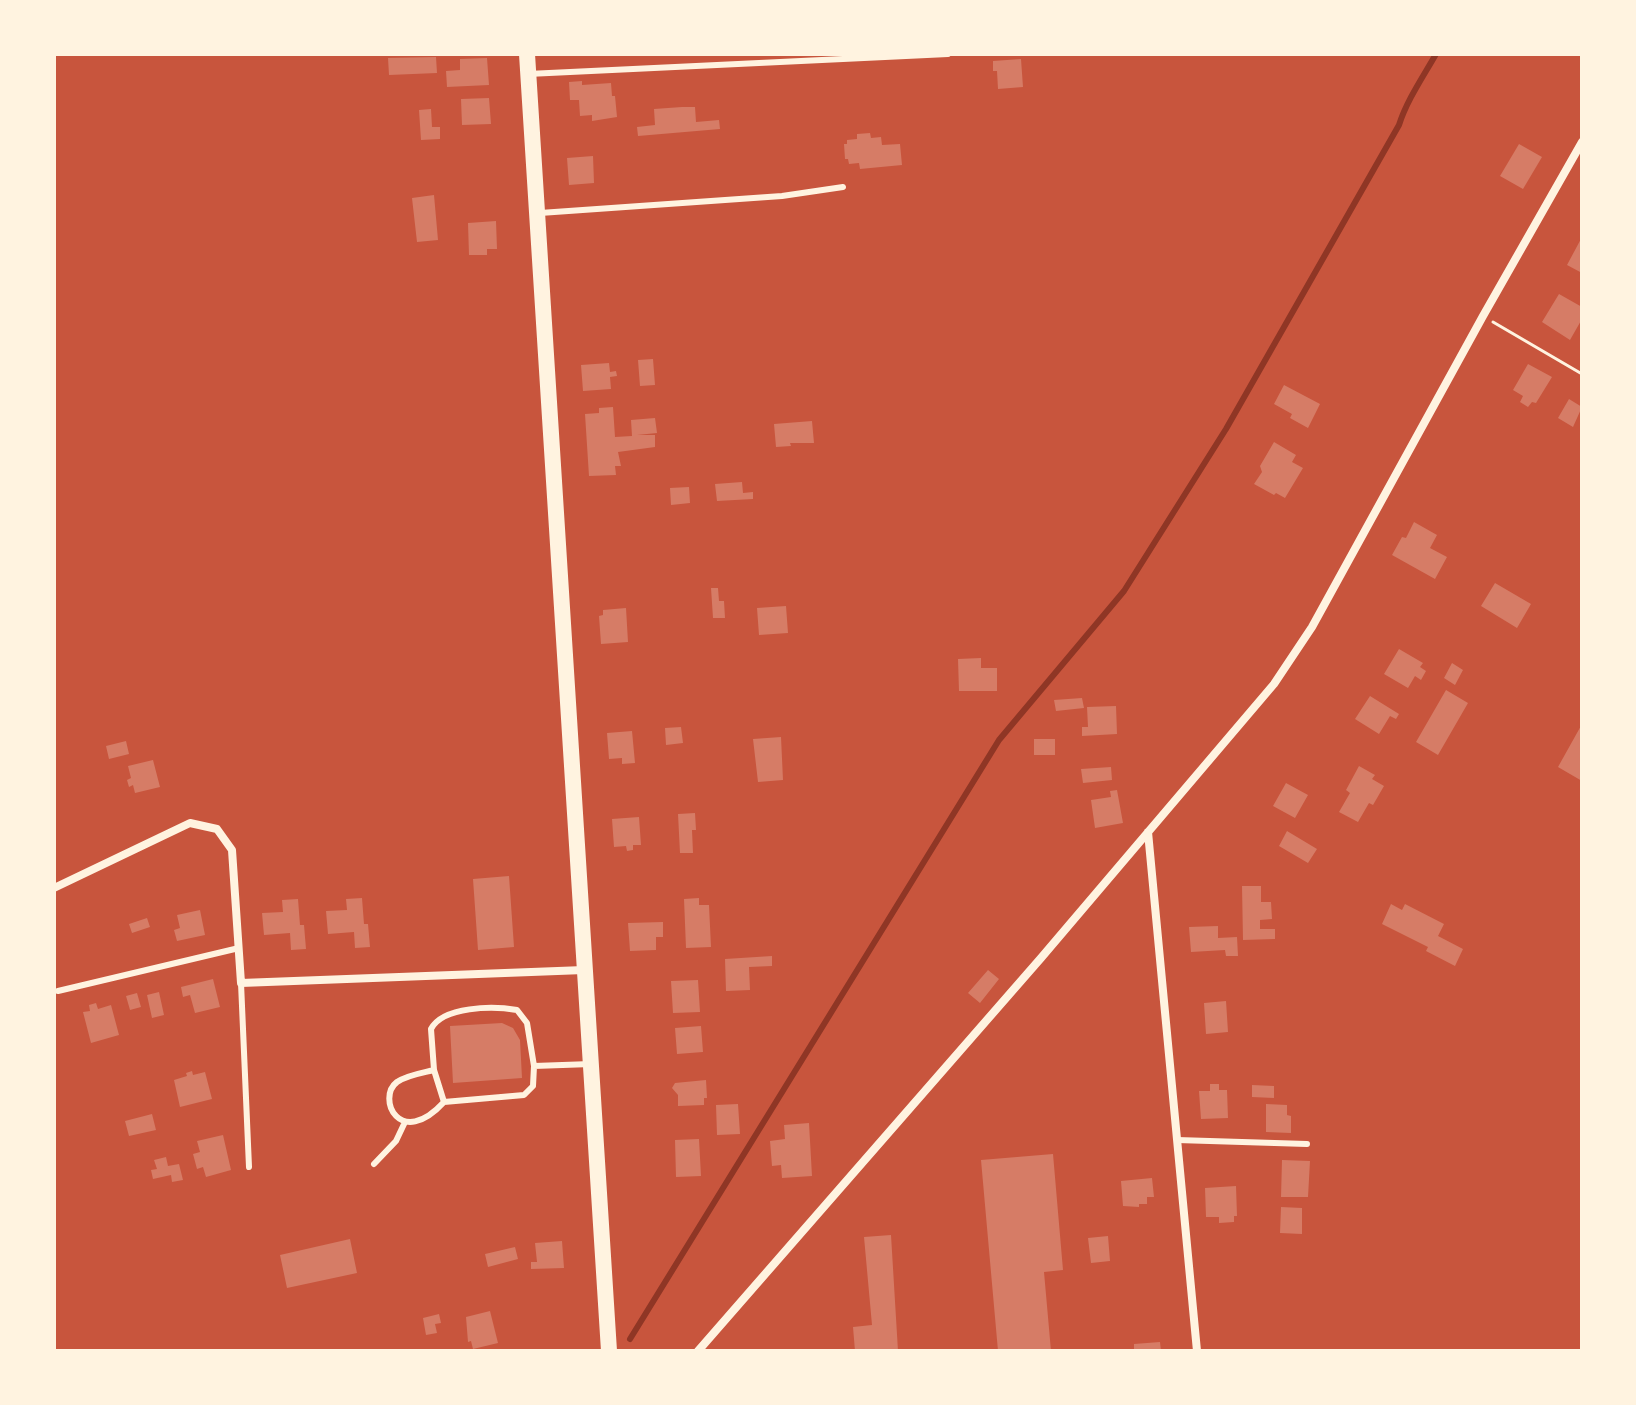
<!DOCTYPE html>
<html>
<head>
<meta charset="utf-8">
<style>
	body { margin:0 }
	#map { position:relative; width:1636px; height:1405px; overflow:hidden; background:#c8553d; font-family:Quicksand,sans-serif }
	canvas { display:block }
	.frame { position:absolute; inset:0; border:56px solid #fff3e0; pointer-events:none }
</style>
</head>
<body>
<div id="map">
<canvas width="1636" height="1405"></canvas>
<div class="frame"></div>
</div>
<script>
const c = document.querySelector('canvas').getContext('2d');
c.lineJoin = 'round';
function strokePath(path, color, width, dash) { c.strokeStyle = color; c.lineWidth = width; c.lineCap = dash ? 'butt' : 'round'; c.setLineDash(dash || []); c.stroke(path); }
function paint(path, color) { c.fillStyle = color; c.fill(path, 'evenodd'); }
strokePath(new Path2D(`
	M630 1339 999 740 1124 591 1226 429 1399 125C1407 100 1423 77 1436 54`), '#8f3625', 6);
paint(new Path2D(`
	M436 57 437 73 389 75 388 58Z
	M487 58 489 85 447 87 446 71 460 70V59Z
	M1021 59 1023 87 998 89 997 71H993V61Z
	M582 81V85L611 83 612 96H615L617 117 592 121V115L580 116 579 100H570L569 82Z
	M489 98 491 124 462 125 461 99Z
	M682 107H695L696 122 719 120 720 129 638 136 637 127 655 125 654 109Z
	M431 109 432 127H440V139L421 140 419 110Z
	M870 133 871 138 881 137 882 145 900 144 902 165 860 169 859 163 849 164 848 159H845L844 144H847V140L857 139V134Z
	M1519 144 1542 157 1523 189 1500 176Z
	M593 156 594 183 569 185 567 158Z
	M434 195 438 240 417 242 412 198Z
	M496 221 497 249H487V255H469L468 223Z
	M1582 237V273L1567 265Z
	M1559 294 1582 307V319L1570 340 1542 322Z
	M653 359 655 385 640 386 638 360Z
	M609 363 610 372 616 371 617 376 610 377 611 389 583 391 581 365Z
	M1528 364 1552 377 1536 403 1532 402 1528 407 1520 402 1523 396 1513 390Z
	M1284 385 1320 404 1308 428 1290 418 1292 414 1274 404Z
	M1569 399 1582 407 1573 427 1558 418Z
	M613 407 615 437 632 436 631 420 655 418 657 433 637 435H655V447L618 452 621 466H615L616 475 589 476 585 414 599 413V408Z
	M812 421 814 443H790L791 446 776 447 774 424Z
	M1274 442 1296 455 1292 462 1303 468 1285 498 1276 493 1274 495 1254 484 1262 472 1260 466Z
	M742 482 743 493 753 492V499L717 501 715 484Z
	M689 487 690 503 671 505 670 488Z
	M1414 522 1437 535 1430 548 1447 557 1435 579 1392 555 1402 537 1406 538Z
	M1495 583 1531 604 1517 628 1481 606Z
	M711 588H718L719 601H724L725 618H713Z
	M786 606 788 633 759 635 757 608Z
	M626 608 628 642 601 644 599 616 603 615V610Z
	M1399 649 1423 663 1420 667 1426 671 1421 680 1415 676 1408 688 1384 674Z
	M981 658V668H997V691H959L958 659Z
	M1452 663 1463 670 1455 685 1444 678Z
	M1446 690 1468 703 1438 755 1416 742Z
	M1370 696 1399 714 1396 719 1390 716 1379 734 1355 719Z
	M1082 698 1084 708 1056 711 1054 700Z
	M1116 706 1117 734 1082 736V727H1088L1087 707Z
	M1582 724V781L1558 767Z
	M681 727 683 743 666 745 665 728Z
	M632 731 635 763 622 764V758L609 759 607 733Z
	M781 737 783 780 758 782 753 739Z
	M1034 739H1055V755H1034Z
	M126 741 129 754 109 759 106 746Z
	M153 760 160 787 135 793 133 785 129 787 127 780 131 778 128 766Z
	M1359 766 1375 775 1372 779 1384 786 1373 805 1369 803 1358 822 1339 812 1350 793 1346 790Z
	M1111 767 1112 780 1083 783 1081 769Z
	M1286 783 1308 795 1295 818 1273 806Z
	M1117 790 1123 823 1095 828 1091 800 1111 797 1110 791Z
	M695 813 696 830H692L693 853H680L678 814Z
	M639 817 641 845H633V850L627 851 626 846 614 847 612 819Z
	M1287 831 1317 849 1308 863 1279 846Z
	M509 876 514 947 478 950 473 879Z
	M1242 886H1261V902H1271L1272 919 1260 920V929H1275V939L1243 940Z
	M362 898 364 924H368L370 947 355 948 354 932 328 934 326 911 347 910 346 899Z
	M699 898V905H709L711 947 686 948 684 899Z
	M298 899 300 925H304L306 949 291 950 290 933 264 935 262 913 283 912 282 900Z
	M1391 904 1402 910 1405 904 1444 924 1438 936 1463 949 1455 966 1426 951 1428 947 1382 924Z
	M200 910 205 935 177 941 174 930 180 928 177 915Z
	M147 918 150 927 132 933 129 924Z
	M663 922V937H656V950L630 951 628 923Z
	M1218 926V938L1237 937 1238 956H1226L1225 950 1191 952 1189 927Z
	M772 956V966L749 967 750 990 726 991 725 959Z
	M988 970 999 979 980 1003 968 993Z
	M213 979 220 1007 195 1013 190 995 183 997 181 987Z
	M698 980 700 1012 673 1013 671 981Z
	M159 992 164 1015 152 1018 147 995Z
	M137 993 141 1007 130 1010 126 996Z
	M1226 1001 1228 1032 1206 1034 1204 1003Z
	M96 1003 98 1009 111 1005 119 1035 91 1043 83 1012 90 1011 89 1005Z
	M502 1023 513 1028 520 1040 522 1078 453 1083 450 1026Z
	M701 1026 703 1052 677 1054 675 1028Z
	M192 1071 193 1075 205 1072 212 1099 180 1107 174 1080 187 1076 186 1073Z
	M706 1080 707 1098H704V1105L678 1106V1095L672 1088 675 1083Z
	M1210 1084H1219V1090H1227L1228 1118 1201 1119 1199 1091H1210Z
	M1252 1085 1274 1086V1098L1252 1097Z
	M738 1104 740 1134 717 1135 716 1105Z
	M1266 1104 1287 1105V1115L1291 1116V1133L1266 1132Z
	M152 1114 156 1130 129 1136 125 1121Z
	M809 1123 812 1176 782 1178 781 1165 772 1166 770 1141 785 1139 784 1125Z
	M223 1135 231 1170 206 1177 203 1167 197 1169 193 1154 200 1152 197 1141Z
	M699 1139 701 1176 676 1177 675 1140Z
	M1053 1154 1063 1270 1044 1272 1051 1351H998L981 1160Z
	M166 1157 168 1166 179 1164 183 1180 172 1182 171 1175 153 1179 151 1170 157 1169 154 1160Z
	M1282 1160 1310 1161 1308 1197H1281Z
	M1152 1178 1154 1197H1147V1204H1139V1207L1123 1206 1121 1181Z
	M1236 1186 1237 1216H1234V1222L1219 1223V1217H1206L1205 1188Z
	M1281 1207 1302 1208V1234L1280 1233Z
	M891 1235 898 1351H855L853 1327 872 1325 864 1237Z
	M1108 1236 1110 1261 1091 1263 1088 1238Z
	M350 1239 357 1273 287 1288 280 1255Z
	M562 1241 564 1268 531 1269V1262H537L535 1243Z
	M515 1247 518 1259 488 1267 485 1254Z
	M490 1311 498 1343 473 1349 471 1341 468 1342 466 1317Z
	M439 1314 441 1323 435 1324 437 1333 426 1335 423 1318Z
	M1160 1342 1161 1351H1134V1344Z`), '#d67c66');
strokePath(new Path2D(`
	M1493 322 1582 374`), '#fff3e0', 3);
strokePath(new Path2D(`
	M528 74 948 54
	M540 213 782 196 843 187
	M241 983 249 1167
	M58 991 239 948
	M434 1070 431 1029C443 1006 493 1006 517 1010L527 1023 534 1066
	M444 1102 434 1070C422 1073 407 1075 397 1082 376 1098 400 1150 444 1102L524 1095 533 1086 534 1066 591 1064
	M1177 1140 1307 1144
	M374 1164 396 1141 405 1122`), '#fff3e0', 6);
strokePath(new Path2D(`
	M1148 832 1197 1351
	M54 888 190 823 217 829 232 850 241 983 584 970
	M698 1351 1041 958 1274 684 1312 627 1483 316 1582 142`), '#fff3e0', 8);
strokePath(new Path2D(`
	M527 54 609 1351`), '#fff3e0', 16);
</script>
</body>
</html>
